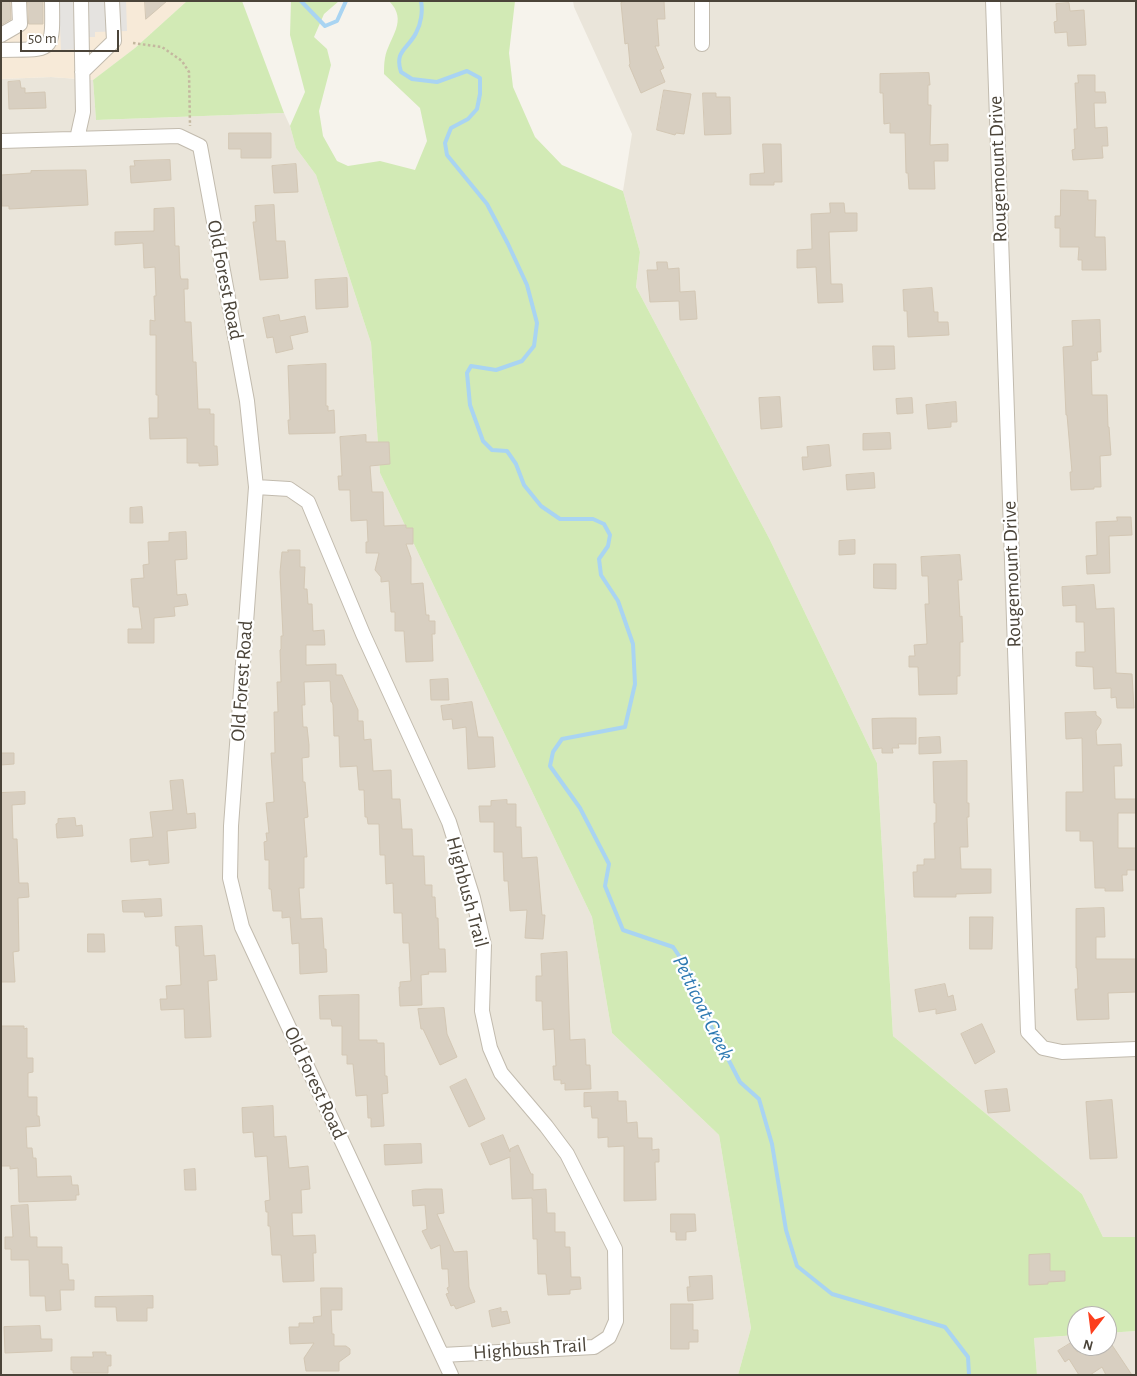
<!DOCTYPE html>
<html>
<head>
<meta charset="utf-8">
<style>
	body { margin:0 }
	#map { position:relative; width:1137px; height:1376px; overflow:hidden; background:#f6f3ec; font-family:"Alegreya Sans",sans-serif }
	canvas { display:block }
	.frame { position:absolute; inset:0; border:2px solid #4b4439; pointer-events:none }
	.north { position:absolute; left:1067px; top:1306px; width:50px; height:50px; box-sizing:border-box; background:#fff; border:1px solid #b7b4b0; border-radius:50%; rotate:195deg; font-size:14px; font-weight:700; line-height:20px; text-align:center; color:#4b4439 }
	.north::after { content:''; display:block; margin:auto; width:18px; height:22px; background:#fc3f1d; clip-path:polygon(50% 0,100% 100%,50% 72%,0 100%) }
	.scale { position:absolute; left:20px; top:30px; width:99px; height:22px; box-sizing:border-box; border:2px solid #4b4439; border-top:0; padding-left:6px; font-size:15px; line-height:18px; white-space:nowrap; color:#4b4439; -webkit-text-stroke:4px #fff; paint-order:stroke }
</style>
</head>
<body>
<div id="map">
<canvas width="1137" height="1376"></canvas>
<div class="frame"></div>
<div class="north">N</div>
<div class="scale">50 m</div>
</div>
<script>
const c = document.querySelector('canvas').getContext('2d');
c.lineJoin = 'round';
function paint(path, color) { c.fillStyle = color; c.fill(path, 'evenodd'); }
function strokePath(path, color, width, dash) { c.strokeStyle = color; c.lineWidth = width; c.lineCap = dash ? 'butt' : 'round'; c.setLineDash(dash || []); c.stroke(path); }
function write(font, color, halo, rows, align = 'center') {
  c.font = font + ' "Alegreya Sans",sans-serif'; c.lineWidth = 4.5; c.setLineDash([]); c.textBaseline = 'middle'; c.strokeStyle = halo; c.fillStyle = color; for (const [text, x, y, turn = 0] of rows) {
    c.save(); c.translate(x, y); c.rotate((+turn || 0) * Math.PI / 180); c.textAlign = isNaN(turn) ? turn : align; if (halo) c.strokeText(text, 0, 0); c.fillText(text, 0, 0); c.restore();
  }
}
paint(new Path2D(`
	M573 1H1136V1237H1103L1082 1194 893 1036 877 763 770 540 636 287 640 252 623 191 632 134 574 7Z
	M51 77 93 80 96 120 284 113 290 126 296 148 316 175 371 343 380 473 592 917 612 1033 719 1135 751 1328 738 1375H1V79Z
	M1136 1331V1375H1037L1034 1338 1077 1335V1346H1107V1333Z`), '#eae5da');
paint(new Path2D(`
	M1 1H187L135 48 93 80 51 77 1 79Z`), '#f7ead8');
paint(new Path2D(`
	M187 1H242L284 113 96 120 93 80 135 48Z
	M291 1H339L324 14 314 37 327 49 331 65 319 111 323 136 337 161 348 166 380 161 415 170 427 141 420 108 384 74C384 69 384 63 385 58 389 37 409 21 389 1H515L509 53 513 87 535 137 562 165 623 191 640 252 636 287 770 540 877 763 893 1036 1082 1194 1103 1237H1136V1331L1107 1333V1316H1077V1335L1034 1338 1037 1375H738L751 1328 719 1135 612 1033 592 917 380 473 371 343 316 175 296 148 290 126 305 92 290 35Z`), '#d2eab5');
paint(new Path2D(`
	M59 1H126L127 31 95 32V37H87V49L61 50Z`), '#e5e3e0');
strokePath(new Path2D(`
	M301 1 325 26 337 21 346 1
	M421 1C423 11 421 24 416 33 408 49 394 51 401 72L412 79 437 82 467 71 480 78V94L477 109 468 119 451 128 445 143 447 155 487 204 508 244 527 285 537 323 534 346 522 361 496 370 471 366 467 373 470 405 483 441 492 450 507 451 516 464 524 485 541 506 560 519H593L604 524 610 535 608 546 599 559 601 575 618 601 633 644 635 684 625 727 562 739 553 752 550 766 580 808 609 864 605 886 623 930 673 947 690 972 709 1022 740 1082 759 1099 772 1144 786 1230 797 1266 832 1294 945 1327 968 1357 969 1375`), '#a9d4f2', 4);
const building = new Path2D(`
	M1 1H10L11 19 1 25Z
	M28 1H43V24H29Z
	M145 1H167L146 19Z
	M627 1H664L665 19H657L659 46H655L664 68 660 70 665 82 641 93 629 65 630 64 628 43 625 44 621 3Z
	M1069 3 1070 11 1084 10 1086 45 1068 46 1067 32 1055 33 1054 22 1057 21 1056 4Z
	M929 73 930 85H928V105H931L930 145 948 144V161H934L935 189H909L908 173H906L905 133H890V123L884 124 883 93H880V74Z
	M1078 75H1095V92H1105L1106 103H1094L1095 128 1107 127 1108 146H1102L1103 158 1073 160 1072 150 1075 149 1074 129H1077L1075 83H1078Z
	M20 81 21 88H25V93L45 92 46 108 9 109 8 82Z
	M664 90 691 94 684 134 676 133 675 135 657 130Z
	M703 93H716V97H730L731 134 705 135Z
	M229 133H271V158H241V149H229Z
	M763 144H781L782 182H774V185H750V174L764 173Z
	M170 160 171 180 131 183 130 166H135L134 161Z
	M296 164 298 192 274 193 272 166Z
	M75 170H86L88 205 9 209V206H2L1 175 31 173V171Z
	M1061 190 1088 191V200H1096L1095 237H1105L1106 270H1082V260H1078L1079 247H1060V228H1055V216H1060Z
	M830 203H844L845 213H857V231L829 232 831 284H842L843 302 818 303 816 267 797 268V250L812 249 811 214 830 213Z
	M274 205 276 241H285L288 278 260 280 253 222H256L255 206Z
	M174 208 175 246H179L180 275 181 279H188V289H184L185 322H191L193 362H196L198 409H210V414H214V446H217L218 465 199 466V463H187V438L150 439 149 418H158V395H156V335H150V320L155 321 154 296H156L155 267 144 268 143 243 115 245V232L154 231V209Z
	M657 262H667L668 269 679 268 680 292 695 291 697 319 680 320 679 301 650 302 647 270H657Z
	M347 278 348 307 316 309 315 280Z
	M932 288 934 312H938V322H948L949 335 908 337 907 311H904L903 290Z
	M279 315 280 321 305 316 308 332 290 336 293 349 276 353 273 337 267 338 263 318Z
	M1100 320 1101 352H1097L1098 360 1091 361 1092 395H1107L1108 427H1109L1111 455 1100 456 1101 487H1094V489L1071 490 1070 472H1072L1067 415H1066L1063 347 1073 346 1072 321Z
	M873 346H894L895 369 874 370Z
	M326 364V406H328V411L334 410 335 433 289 434 288 420H290L288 366Z
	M780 397 782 427 761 429 759 398Z
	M912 398 913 413 897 414 896 399Z
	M956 402 957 422H951V427L928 429 926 405Z
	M890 433 891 449 863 450V434Z
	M366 435V442H389L390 464 370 466 372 492H383L384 526 406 525V528H413V544H406L411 558V584L423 583 426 615H429V621H435V634H432L433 661 406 662 404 631H395V612H391L389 581 381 582V577L375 570 379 553H366V542H368L367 520 351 521 350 490H339L338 476H342L340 437Z
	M829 445 831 466 803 470 802 457H808L807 447Z
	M874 473 875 488 847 490 846 475Z
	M142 507 143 523H130V508Z
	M1117 517H1131L1132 535 1109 536 1110 573 1087 574 1086 556 1097 555 1096 522 1117 521Z
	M186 532 187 559 175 560 177 595 186 594 188 605 174 607 175 616 154 618V643H128V629H142L139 607H133L131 579 144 578 143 565 149 564 148 542 169 541V533Z
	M855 540V554L839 555V541Z
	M288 550H300V567H305L304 589H307L308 604H312L313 631 324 630 325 645H306V665L336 664V675H342L358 710V721H363L364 740 371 739 373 771 391 770 392 799H400L402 829H412L413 856H424L425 885H432V897H435L436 918H438L439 949H445L446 972H428L429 974 421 975 422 1005 400 1006 399 987H400V982L411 981 409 943H403L402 913H394L393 883 386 884 385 855H380L379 824H368L367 817H365L364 790H359L357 766 340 767 339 736H334L333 705 332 702H331L330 681 304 682 305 705H302L303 727H307L309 745V757L302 758 303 782H305L308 817 304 818 307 857H304V888H299L301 919 322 918 324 949H326L327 972 300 974 299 943 292 944 290 917 282 918V911H273L271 889H269V860H265L264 842 267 841 266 833H269L266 803 274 802 271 753H275L274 712H278L277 682H281L280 650 281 649V636H283L280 572 282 552H288Z
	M960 555 962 580H958L960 617 962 616 963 642H960V676H957V694L919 695 918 667H909V656H915L914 645 927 644 925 604H929L928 576H922L921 557Z
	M874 564H896V589L874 588Z
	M1094 585 1096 609 1114 608 1116 673 1132 674 1134 708H1117L1116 697 1111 698V688L1094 689 1093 667 1076 666V652H1085L1084 622H1076V605L1063 606 1062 587Z
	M448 679 449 700H431L430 680Z
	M472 702 478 737H493L495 767 468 769 466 727 453 729 452 719 443 720 441 706Z
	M1096 712V715L1101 719V723L1096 731 1097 745 1121 744 1122 766H1114L1115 799H1136V813H1118V848H1136V870H1127V875H1122L1123 891H1105V888H1095L1093 841H1080V831H1066V792H1083L1082 738 1066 739 1065 713Z
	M891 718H916V744H898L899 748H892L893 753H882V748L873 749 872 719Z
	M940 737 941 753 919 754V738Z
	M1 753H14V764L1 765Z
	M967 761V803H969V817H967L968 847H960L961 869H991V893L956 894V897H914L913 872H917V865H924V859H935L934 823H936V803H934L933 762Z
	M183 780 187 814 195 813 196 828 167 831 169 863 149 865V860L131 862 130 839 153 837 150 812 173 810 170 781Z
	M25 792V804L12 805 13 839H17L19 883H28L29 897 18 898 19 951 13 952 15 982H1V793Z
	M507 800V804H516V827H521L522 858 537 857 542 915H545L543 939 525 938 527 910 510 911 508 881H504L503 852H494V822H480L479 806H491V801Z
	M75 818 76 826 82 825 83 836 57 838 56 824 58 823V819Z
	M161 899 162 916 145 917 144 912H123L122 901Z
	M1104 908 1105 937H1096V959H1136V992L1108 993 1109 1019 1077 1020 1075 989H1078L1077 968H1076V909Z
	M970 917H993L992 949H970Z
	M202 926 204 956 215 955 217 980 208 981 211 1037 185 1038 184 1009 161 1010 160 999H167L166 986 181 985 179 946H176L175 927Z
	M88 934H104L105 952H88Z
	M567 952 570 1040 585 1039 586 1065H590L591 1089 565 1090V1083L561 1084V1080H554L553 1066H556L554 1029 543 1030 542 1001H536V976H542L541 954Z
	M945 984 948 997 953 995 956 1010 936 1014V1009L919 1012 915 990Z
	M359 995V1040H377V1043H384L385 1076H387L388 1093 382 1094 384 1126 371 1127V1118H368L367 1095 356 1096 353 1064H347V1055H342V1026H332L331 1019H320L319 996Z
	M444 1008 447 1034 457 1057 440 1065 423 1029H421L418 1009Z
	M982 1024 995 1052 975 1064 961 1034Z
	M1 1026H24V1029L27 1028V1058H33V1072L28 1073V1097H37V1116H39L40 1126 26 1127 27 1148H32L33 1158H36L37 1177 71 1176 72 1185H78L79 1195H76V1200L19 1202 18 1168 10 1169V1166H1Z
	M466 1079 485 1119 469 1127 450 1087Z
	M1007 1089 1010 1111 988 1113 985 1091Z
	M618 1092V1101H626L627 1123 637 1122 638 1138H652V1150L659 1149V1162H655L656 1200 624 1201V1146L608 1147V1137L598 1138V1118H592L591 1106 584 1107V1093Z
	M1112 1100 1117 1158 1090 1159 1086 1102Z
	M273 1106 274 1137 286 1136 289 1168 308 1166 310 1189 301 1190 302 1213H292L293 1236 315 1235 316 1253H313L314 1281 283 1282 281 1255H272L270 1226H268V1212H266L265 1201 270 1200 267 1156 255 1157 253 1132 243 1133 242 1108Z
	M503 1135 510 1152V1149L518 1145 531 1174H533V1190L546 1189 547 1213H555V1232H565V1247H570L571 1277H580L581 1289 570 1290V1294L548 1295 546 1274H538L537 1239H533L532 1198 512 1199 510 1157 490 1165 481 1144Z
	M421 1144 422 1163 385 1165 384 1145Z
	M195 1169 196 1190H185L184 1170Z
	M425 1189H442L444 1213 437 1214 454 1252 467 1251 469 1287 475 1302 456 1309 454 1305 451 1306 446 1294 449 1293 447 1288 449 1287 448 1269H442L440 1245 431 1249 422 1231 427 1229 425 1205 413 1206 412 1191Z
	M28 1205 30 1237H37V1247H62V1264H68L69 1280H74V1290H60L61 1310 46 1311 45 1296H30L29 1260H11V1249H5V1237H13L11 1206Z
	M671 1214H695L696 1231 686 1232V1240H676V1232H671Z
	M1050 1254V1271H1065V1281L1048 1282V1284L1029 1285V1255Z
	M712 1276 713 1299 688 1301 687 1287H690L689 1277Z
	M321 1288H342V1310H331L332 1334H334V1346H346L350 1349V1354L339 1362V1371H306L304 1358 314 1343 290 1344 289 1327H299V1323H314L313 1317 321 1316Z
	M153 1296V1308H147V1321H117L116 1307H95V1297Z
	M671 1304H693V1330H698V1342H689V1349H671Z
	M501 1308V1312L507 1311 510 1323 492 1327 489 1311Z
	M40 1326 41 1339H52V1351L5 1353 4 1327Z
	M1071 1343 1077 1352 1086 1346H1093L1098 1354 1112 1345 1132 1375H1106L1102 1367 1090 1375H1079L1069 1359 1065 1362 1058 1351Z
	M93 1352H106V1355H111V1366H108V1373H73V1370H71V1357H93Z`);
paint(building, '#d8cfc1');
strokePath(building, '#d3c7b4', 1);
const minor = new Path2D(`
	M702 1V44
	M993 1 1028 1032 1043 1048 1062 1052 1136 1049
	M1 35 20 24 19 1
	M1 50C53 49 53 55 52 1
	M82 72 114 41 112 1
	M77 139 83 112 81 1
	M1 141 179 136 200 146 247 401 256 487 231 826 230 878 242 927 451 1375
	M256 487 289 489 308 502 363 634 449 822 473 898 484 945 482 1011 490 1048 501 1073 546 1126 567 1154 615 1249 616 1321 609 1337 594 1347 442 1355`);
strokePath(minor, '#c2bbae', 16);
strokePath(new Path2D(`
	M133 43 162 47 182 61 189 72 190 126`), '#c4b79f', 2.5, [2.5, 2.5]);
strokePath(minor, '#fff', 14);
write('20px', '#4b4439', '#fff', [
	["Rougemount Drive",998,169,-92],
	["Old Forest Road",225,280,79],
	["Rougemount Drive",1012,574,-92],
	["Old Forest Road",242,681,-86],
	["Highbush Trail",467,892,75],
	["Old Forest Road",315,1083,65],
	["Highbush Trail",530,1349,-4]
]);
write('italic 21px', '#2e7ab2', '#fff', [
	["Petticoat Creek",703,1008,64]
]);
</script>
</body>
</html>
